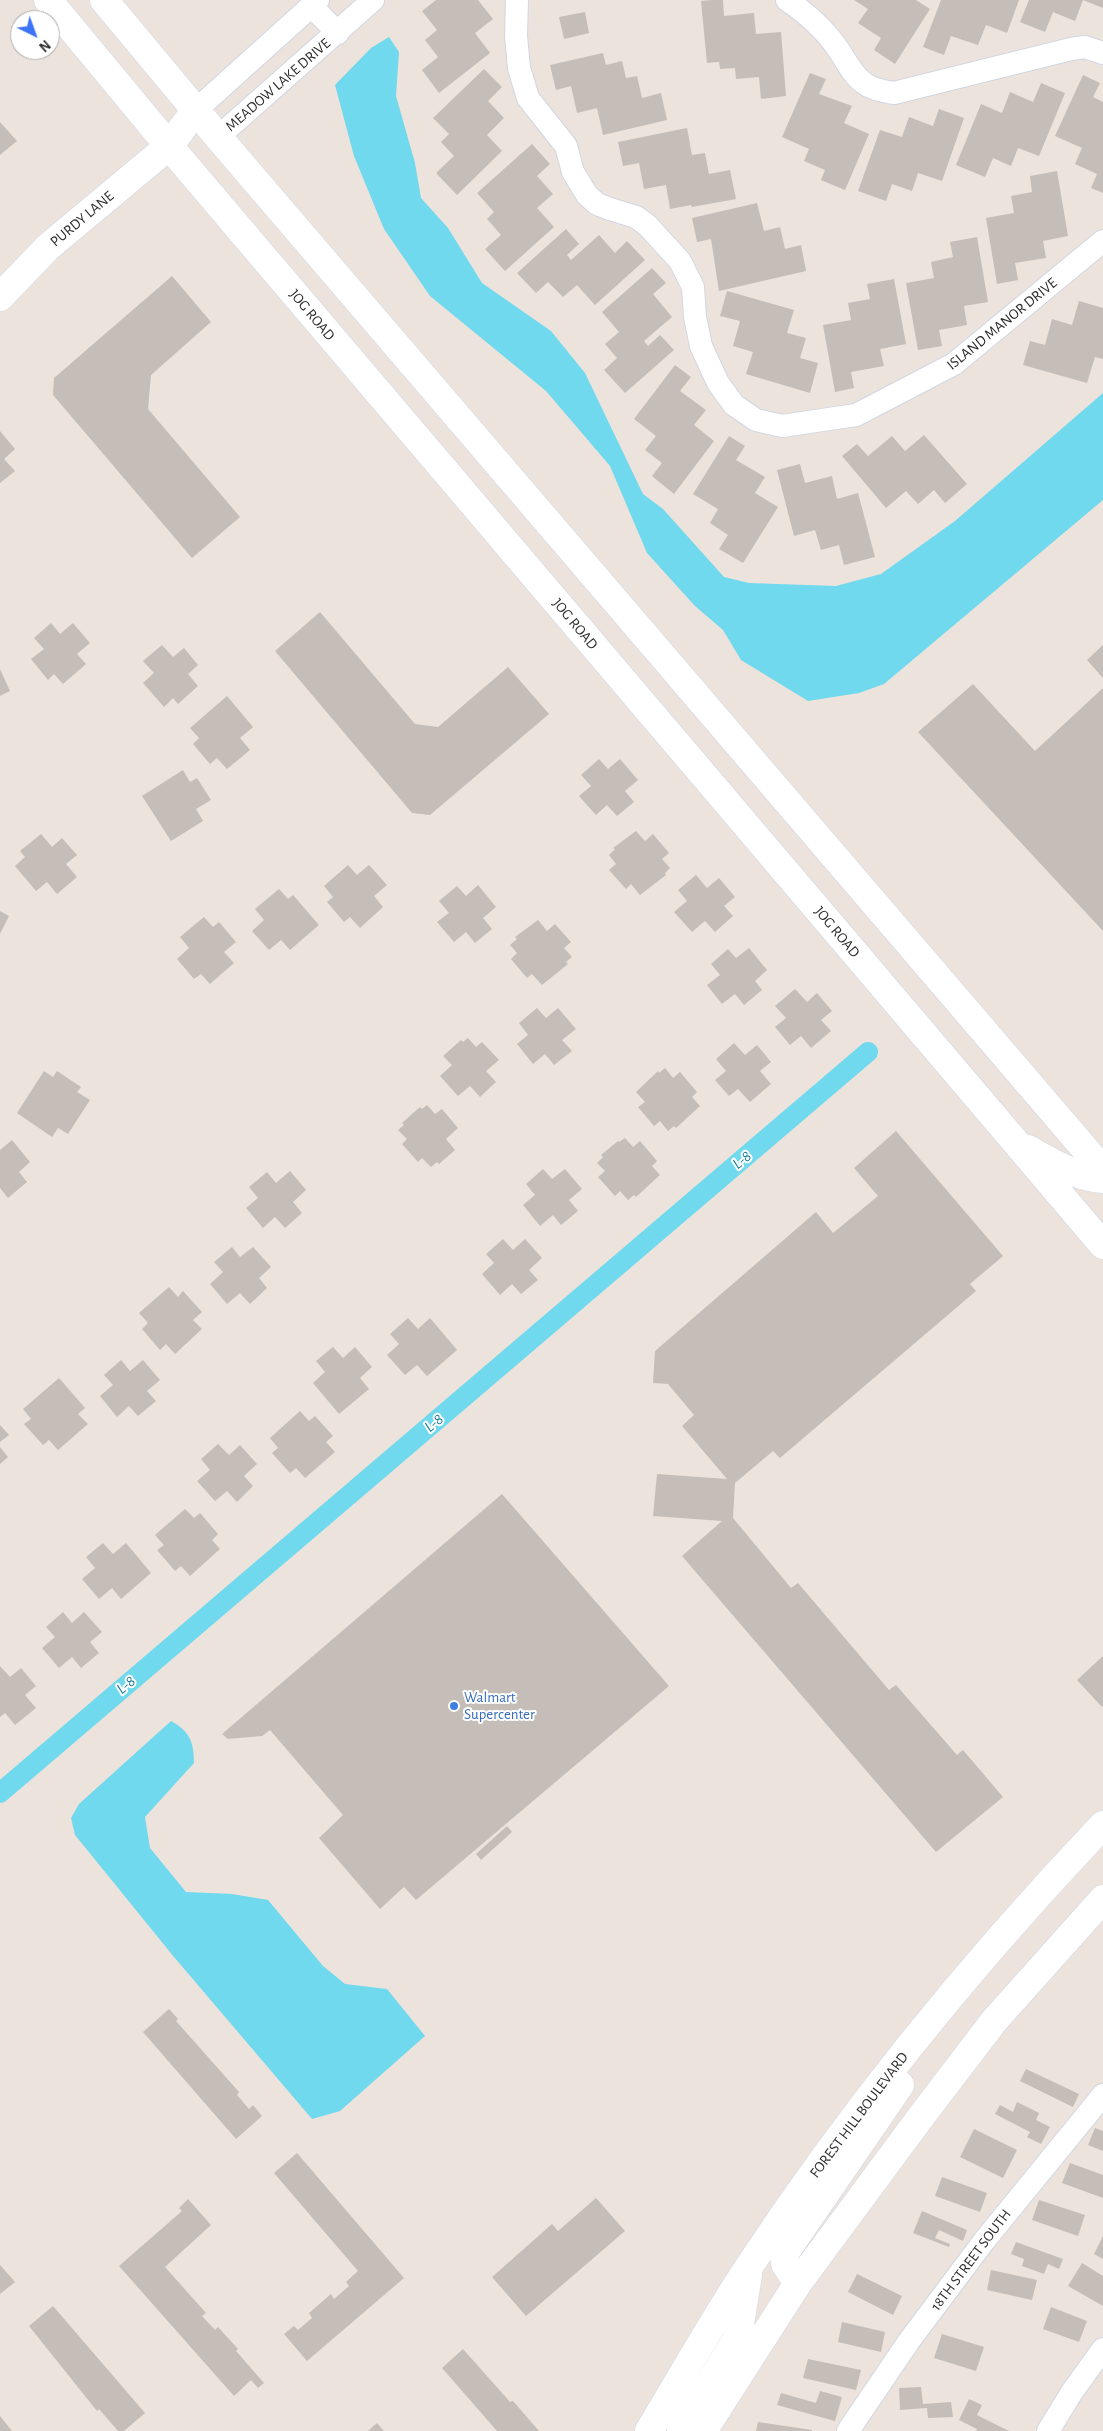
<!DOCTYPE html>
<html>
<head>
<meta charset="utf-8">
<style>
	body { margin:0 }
	#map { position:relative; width:1103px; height:2431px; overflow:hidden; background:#ece3dc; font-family:"Alegreya Sans",sans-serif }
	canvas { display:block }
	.north { position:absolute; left:10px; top:10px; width:50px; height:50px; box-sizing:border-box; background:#fff; border:1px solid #aaa; border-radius:50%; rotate:138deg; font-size:14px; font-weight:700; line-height:20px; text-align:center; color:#2a2a2a }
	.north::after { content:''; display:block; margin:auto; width:18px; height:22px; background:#3d74f7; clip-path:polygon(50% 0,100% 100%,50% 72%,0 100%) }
</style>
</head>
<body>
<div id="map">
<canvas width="1103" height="2431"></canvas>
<div class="north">N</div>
</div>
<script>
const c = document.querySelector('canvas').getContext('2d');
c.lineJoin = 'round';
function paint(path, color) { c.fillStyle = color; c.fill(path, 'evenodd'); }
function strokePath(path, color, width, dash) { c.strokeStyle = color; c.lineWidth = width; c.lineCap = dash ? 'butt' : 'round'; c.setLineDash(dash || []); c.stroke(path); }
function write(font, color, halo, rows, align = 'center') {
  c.font = font + ' "Alegreya Sans",sans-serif'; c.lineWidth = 4; c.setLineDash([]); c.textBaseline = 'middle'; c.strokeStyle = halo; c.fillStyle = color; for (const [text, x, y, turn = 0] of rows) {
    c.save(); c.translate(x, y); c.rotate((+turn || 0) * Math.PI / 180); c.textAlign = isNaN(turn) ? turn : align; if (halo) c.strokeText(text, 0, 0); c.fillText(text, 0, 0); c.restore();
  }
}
paint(new Path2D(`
	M389 37 399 52 396 96 415 163 421 198 448 228 482 283 551 331 585 373 643 494 663 509 724 577 749 583 836 586 881 574 955 521 1103 393V500L884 684 859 693 808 701 741 660 723 630 695 606 647 553 610 466 546 391 430 296 384 229 354 156 335 85 371 48Z
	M171 1721C190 1731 194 1743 194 1763L145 1817 150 1848 186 1892 232 1894 268 1900 323 1966 345 1984 387 1989 425 2036 340 2111 312 2119 174 1957 75 1835 71 1818 79 1804Z`), '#70d9ed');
strokePath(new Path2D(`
	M0 1793 868 1052`), '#70d9ed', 20);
paint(new Path2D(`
	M436 0H478L493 19 475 33 490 53 439 93 422 70 438 57 425 40 437 30 422 11Z
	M712 0H723L724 16 754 13 756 34 781 32 786 96 761 99 759 77 736 79 735 68 720 69 719 62 707 63 701 1Z
	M854 0H916L930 9 895 64 874 50 881 38 858 23 868 9Z
	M941 0H1019L1007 33 986 25 978 45 951 36 944 55 923 47Z
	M1029 0H1103V8L1083 0 1075 21 1053 12 1045 32 1020 22Z
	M585 12 589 33 564 39 559 17Z
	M603 53 606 65 622 61 626 78 637 76 642 98 661 93 667 120 603 135 597 108 577 113 571 86 556 90 550 65Z
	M484 69 502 87 488 101 504 118 487 135 502 151 457 195 436 173 454 156 441 142 449 134 433 118Z
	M810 73 826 79 819 94 852 106 844 123 869 134 845 190 821 180 825 170 804 161 809 149 782 137Z
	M1083 75 1100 83 1093 97 1103 102V193L1091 188 1097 174 1075 164 1082 148 1055 136Z
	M1041 83 1065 93 1039 156 1018 148 1011 166 993 158 985 177 956 165 981 104 1002 113 1010 92 1033 102Z
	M939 109 964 118 942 181 918 173 912 191 892 184 886 201 858 191 880 130 902 137 909 117 933 126Z
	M0 122 17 141 0 155Z
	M687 128 692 155 705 153 709 174 730 170 736 199 692 207 691 205 670 209 666 185 644 189 639 163 623 166 618 142Z
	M532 144 550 164 537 176 553 194 537 208 554 227 505 271 485 249 501 235 487 219 494 212 477 193Z
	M1057 171 1068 236 1043 241 1046 258 1015 263 1018 280 997 284 986 218 1014 213 1011 196 1032 192 1030 176Z
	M757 203 764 231 780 227 785 249 801 245 806 271 719 291 711 239 697 242 692 218Z
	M566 229 579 244 567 255 571 260 599 235 615 253 627 241 645 260 595 305 577 285 563 297 548 282 536 293 517 273Z
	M977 237 988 302 964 306 967 325 939 330 942 346 918 350 906 283 934 278 931 262 953 257 950 242Z
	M652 268 666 283 653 294 672 317 644 341 648 346 660 335 674 350 625 393 604 370 617 358 605 344 619 332 602 312Z
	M172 276 211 322 151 375 148 409 240 517 192 558 53 395 54 378Z
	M894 279 906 344 880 349 884 366 851 372 854 388 835 392 823 325 851 320 848 303 870 299 867 284Z
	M727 291 794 310 787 333 806 338 800 358 818 363 810 393 746 374 753 352 733 346 740 321 720 316Z
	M1079 301 1103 308V359L1095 357 1087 383 1023 365 1030 341 1045 345 1052 319 1072 325Z
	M675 365 691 377 680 391 706 410 694 425 714 441 674 494 652 476 662 463 645 450 656 436 634 419Z
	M0 431 15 449 4 459 15 471 0 483Z
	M924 435 967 484 945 503 934 490 918 504 906 491 886 508 842 456 857 444 868 456 892 436 905 451Z
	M729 436 745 446 736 460 765 477 755 493 778 507 743 563 719 549 728 535 710 523 718 509 693 494Z
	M800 464 805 483 832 476 837 499 858 493 875 557 844 565 839 545 821 550 815 530 794 536 777 470Z
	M320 612 415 724 438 727 508 667 549 714 430 815 412 813 275 651Z
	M51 623 60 634 73 623 90 643 77 654 86 664 63 684 54 674 48 680 31 659 44 649 34 638Z
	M162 645 173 657 184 648 198 665 188 674 198 686 178 704 173 698 164 707 143 683 154 673 143 661Z
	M1103 645V678L1087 660Z
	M0 669 10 691 0 696Z
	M973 684 1035 751 1103 688V931L918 732Z
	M227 696 253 727 240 738 250 750 227 769 217 758 210 764 193 744 199 738 190 728Z
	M599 759 608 769 620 759 638 780 625 791 634 802 617 816 607 805 596 815 579 796 591 786 581 775Z
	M183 770 190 782 197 778 211 800 196 809 203 821 171 841 142 796Z
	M636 831 645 841 653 834 669 853 662 859 670 868 665 873 666 875 640 895 631 884 626 889 609 870 616 864 609 855 615 849 613 848Z
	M41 834 52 847 62 838 77 855 66 864 77 877 57 894 47 882 36 891 15 866 25 857 20 851Z
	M348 865 357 875 369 865 387 885 374 896 383 907 360 928 350 917 344 922 327 902 333 897 324 886Z
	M696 875 707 888 719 878 735 897 724 906 733 916 715 932 705 921 692 932 674 912 687 901 678 890Z
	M478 885 496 907 483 918 492 929 475 943 466 932 454 942 437 922 449 913 439 901 457 886 466 896Z
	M279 889 288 899 293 895 319 925 290 950 281 940 269 950 252 931 264 920 255 909Z
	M0 911 9 916 0 934Z
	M204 917 213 927 219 922 236 942 224 952 234 963 210 984 201 974 194 979 177 959 189 948 180 937Z
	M538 920 547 931 555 924 571 942 564 948 572 957 566 962 568 964 542 985 532 974 527 978 511 959 517 953 510 945 517 939 515 937Z
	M749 948 767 970 755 981 762 990 744 1005 735 994 722 1004 707 985 720 975 711 964 728 949 736 958Z
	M795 989 807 1002 817 993 832 1011 821 1020 831 1031 811 1048 801 1036 790 1045 775 1027 786 1018 775 1006Z
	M537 1008 546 1018 558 1008 576 1029 562 1040 572 1051 554 1065 545 1054 533 1064 517 1044 528 1035 519 1023Z
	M468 1038 476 1047 482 1042 499 1060 486 1071 496 1082 480 1097 470 1086 458 1096 440 1076 452 1065 443 1056 461 1040 463 1042Z
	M734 1043 745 1055 757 1045 771 1062 760 1071 771 1084 750 1102 738 1089 729 1096 715 1080 726 1071 716 1059Z
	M665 1068 673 1078 680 1072 697 1092 692 1097 700 1106 676 1128 674 1126 668 1131 660 1121 654 1126 638 1107 645 1102 636 1092 658 1071 659 1073Z
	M44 1071 53 1077 57 1071 81 1087 77 1092 90 1100 68 1134 58 1128 52 1137 17 1113Z
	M427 1105 435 1114 442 1109 458 1128 446 1139 455 1150 439 1164 437 1162 431 1167 422 1158 418 1162 402 1144 407 1139 398 1130 404 1125 402 1123 420 1107 422 1109Z
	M896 1131 1003 1256 970 1284 976 1291 780 1458 773 1451 735 1483 733 1518 791 1588 798 1583 889 1690 896 1685 957 1755 963 1750 1003 1797 936 1852 682 1556 722 1521 653 1516 657 1474 727 1479 682 1426 694 1415 668 1384 653 1383 655 1351 816 1212 833 1233 878 1196 854 1168Z
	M625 1138 633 1147 640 1141 657 1161 652 1166 660 1175 636 1197 634 1195 628 1200 620 1191 615 1196 598 1177 605 1171 597 1163 603 1157 601 1155 618 1141 619 1142Z
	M12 1140 30 1162 19 1172 27 1182 8 1198 0 1188V1150Z
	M543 1169 552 1179 565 1169 582 1189 569 1200 578 1211 561 1225 553 1215 540 1226 523 1205 535 1195 526 1184Z
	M290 1171 306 1190 293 1202 302 1213 285 1228 275 1217 263 1228 246 1208 258 1198 249 1187 267 1172 276 1183Z
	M503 1239 513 1250 525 1239 542 1258 529 1270 538 1280 521 1294 512 1284 500 1295 482 1274 494 1263 486 1254Z
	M232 1247 240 1257 253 1247 271 1267 259 1278 267 1288 250 1304 240 1293 227 1304 210 1284 223 1272 214 1262Z
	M169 1287 178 1297 183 1291 202 1312 193 1320 202 1329 175 1354 166 1344 160 1350 142 1329 148 1323 139 1313Z
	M408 1318 418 1329 430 1318 457 1350 427 1376 417 1365 405 1375 387 1355 399 1344 390 1334Z
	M333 1347 343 1358 355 1347 372 1367 360 1378 369 1389 339 1414 313 1383 325 1372 316 1361Z
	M121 1360 130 1371 143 1360 160 1380 147 1391 156 1401 138 1416 129 1406 117 1417 100 1396 113 1385 104 1375Z
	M59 1378 85 1408 78 1414 88 1424 58 1450 49 1440 43 1445 24 1424 31 1419 23 1409Z
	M300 1411 309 1421 315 1416 333 1436 326 1442 335 1452 305 1478 296 1468 290 1473 272 1453 278 1448 270 1438Z
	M0 1425 9 1435 0 1442Z
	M218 1444 229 1455 240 1445 257 1464 244 1476 253 1486 237 1502 227 1491 215 1501 197 1481 210 1470 201 1459Z
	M0 1447 8 1457 0 1464Z
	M502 1494 669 1686 416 1900 404 1887 380 1909 319 1838 343 1815 270 1730 262 1736 228 1739 222 1734Z
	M185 1509 194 1518 200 1513 218 1534 212 1540 220 1549 190 1576 181 1566 175 1571 157 1550 164 1545 155 1535Z
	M103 1543 113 1554 126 1543 151 1573 121 1599 112 1588 99 1599 82 1579 95 1568 86 1557Z
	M63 1612 72 1623 84 1612 102 1632 90 1642 99 1653 81 1668 72 1657 59 1668 42 1648 55 1637 46 1627Z
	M1103 1656V1706L1102 1707 1077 1680Z
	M0 1666 10 1677 21 1668 36 1686 25 1695 36 1708 15 1725 5 1713 0 1717Z
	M507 1826 512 1832 481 1860 476 1854Z
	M169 2009 178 2019 176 2021 239 2092 237 2095 249 2109 253 2105 262 2116 236 2139 143 2032Z
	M1026 2069 1079 2094 1073 2107 1020 2081Z
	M1017 2102 1039 2113 1036 2120 1050 2127 1041 2144 1027 2137 1030 2132 995 2114 1000 2105 1013 2112Z
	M1095 2128 1103 2131V2151L1088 2145Z
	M974 2129 1017 2150 1003 2178 960 2157Z
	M297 2153 404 2278 307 2361 284 2334 294 2326 298 2330 312 2318 309 2313 331 2294 334 2299 349 2286 346 2282 358 2271 274 2173Z
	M1070 2163 1103 2175V2198L1062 2183Z
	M942 2177 987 2193 980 2212 935 2196Z
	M596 2198 625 2231 526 2316 492 2277 552 2224 558 2231Z
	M188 2199 211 2225 165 2267 206 2313 202 2316 215 2330 218 2327 238 2349 236 2351 264 2383 258 2388 251 2380 234 2396 119 2266 182 2211 179 2208Z
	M1039 2200 1085 2215 1078 2236 1032 2220Z
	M922 2211 967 2230 963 2241 939 2230 935 2238 950 2244 949 2247 913 2233Z
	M1103 2236V2259L1094 2254Z
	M1016 2242 1063 2259 1059 2269 1048 2264 1044 2274 1022 2266 1024 2259 1011 2254Z
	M1082 2263 1103 2276V2306L1068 2286Z
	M0 2265 15 2282 0 2294Z
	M991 2270 1037 2280 1032 2300 987 2290Z
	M857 2274 902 2296 893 2315 848 2292Z
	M53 2306 145 2413 124 2431H118L99 2409 97 2411 29 2326Z
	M1051 2307 1087 2321 1079 2342 1043 2329Z
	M842 2322 885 2332 881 2352 838 2342Z
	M942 2334 984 2347 976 2371 934 2358Z
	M463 2349 510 2402 513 2401 539 2431H497L442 2368Z
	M808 2359 861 2370 856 2390 803 2378Z
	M921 2387 923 2404 951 2402 953 2417 928 2418 927 2408 900 2410 899 2388Z
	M820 2391 842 2397 835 2421 777 2405 781 2393 816 2403Z
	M969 2399 982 2405 977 2415 1009 2431H976L977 2429 959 2420Z
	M0 2416 12 2431H0Z
	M758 2422 812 2430V2431H756Z
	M377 2423 384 2431H368Z`), '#c4bdb8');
const minor = new Path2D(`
	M517 0 516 36 519 68 528 98 566 146 573 172 587 195 597 204 610 209 636 217 647 225 680 261 693 287 695 317 701 346 718 383 734 405 756 420 782 426 856 415 954 364 1103 241
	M787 0C806 13 825 30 838 49 846 60 852 75 864 83 873 90 883 91 894 93L1071 49 1085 47 1103 53
	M311 6 338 33
	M196 110 318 0
	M218 137 373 0
	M848 2431 909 2341 984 2241 1103 2095
	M1048 2431 1072 2392 1103 2349`);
const tertiary = new Path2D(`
	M0 297 48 247 169 146 196 110`);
const secondary = new Path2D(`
	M48 0 169 146 1103 1245
	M104 0 218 137 1103 1170
	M1028 1149C1053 1163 1075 1177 1103 1179
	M798 2283 785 2264 784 2254 900 2085
	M649 2431C682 2376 713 2321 748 2268 852 2110 973 1962 1103 1825
	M681 2431 738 2337 748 2275
	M703 2431 798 2283 920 2118 994 2021 1103 1899`);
strokePath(minor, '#d1d6e3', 24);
strokePath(tertiary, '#d1d6e3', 29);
strokePath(secondary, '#d1d6e3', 29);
strokePath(minor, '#fff', 22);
strokePath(tertiary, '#fff', 28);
strokePath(secondary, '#fff', 28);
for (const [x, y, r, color] of [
	[454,1706,5,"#3f7fe0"]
]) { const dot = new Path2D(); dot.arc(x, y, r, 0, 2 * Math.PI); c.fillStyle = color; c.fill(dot); strokePath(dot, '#fff', 2); }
write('15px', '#2a2a2a', '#fff', [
	["MEADOW LAKE DRIVE",278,85,-41],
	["PURDY LANE",82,219,-40],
	["JOG ROAD",312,315,50],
	["ISLAND MANOR DRIVE",1002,324,-39],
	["JOG ROAD",575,624,50],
	["JOG ROAD",837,932,50],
	["FOREST HILL BOULEVARD",859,2115,-53],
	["18TH STREET SOUTH",971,2260,-53]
]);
write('15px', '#366cbe', '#fff', [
	["Walmart",464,1697],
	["Supercenter",464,1714]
], 'left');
write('italic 16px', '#0f7899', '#fff', [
	["L-8",742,1160,-40],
	["L-8",434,1423,-40],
	["L-8",126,1685,-40]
]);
</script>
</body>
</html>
